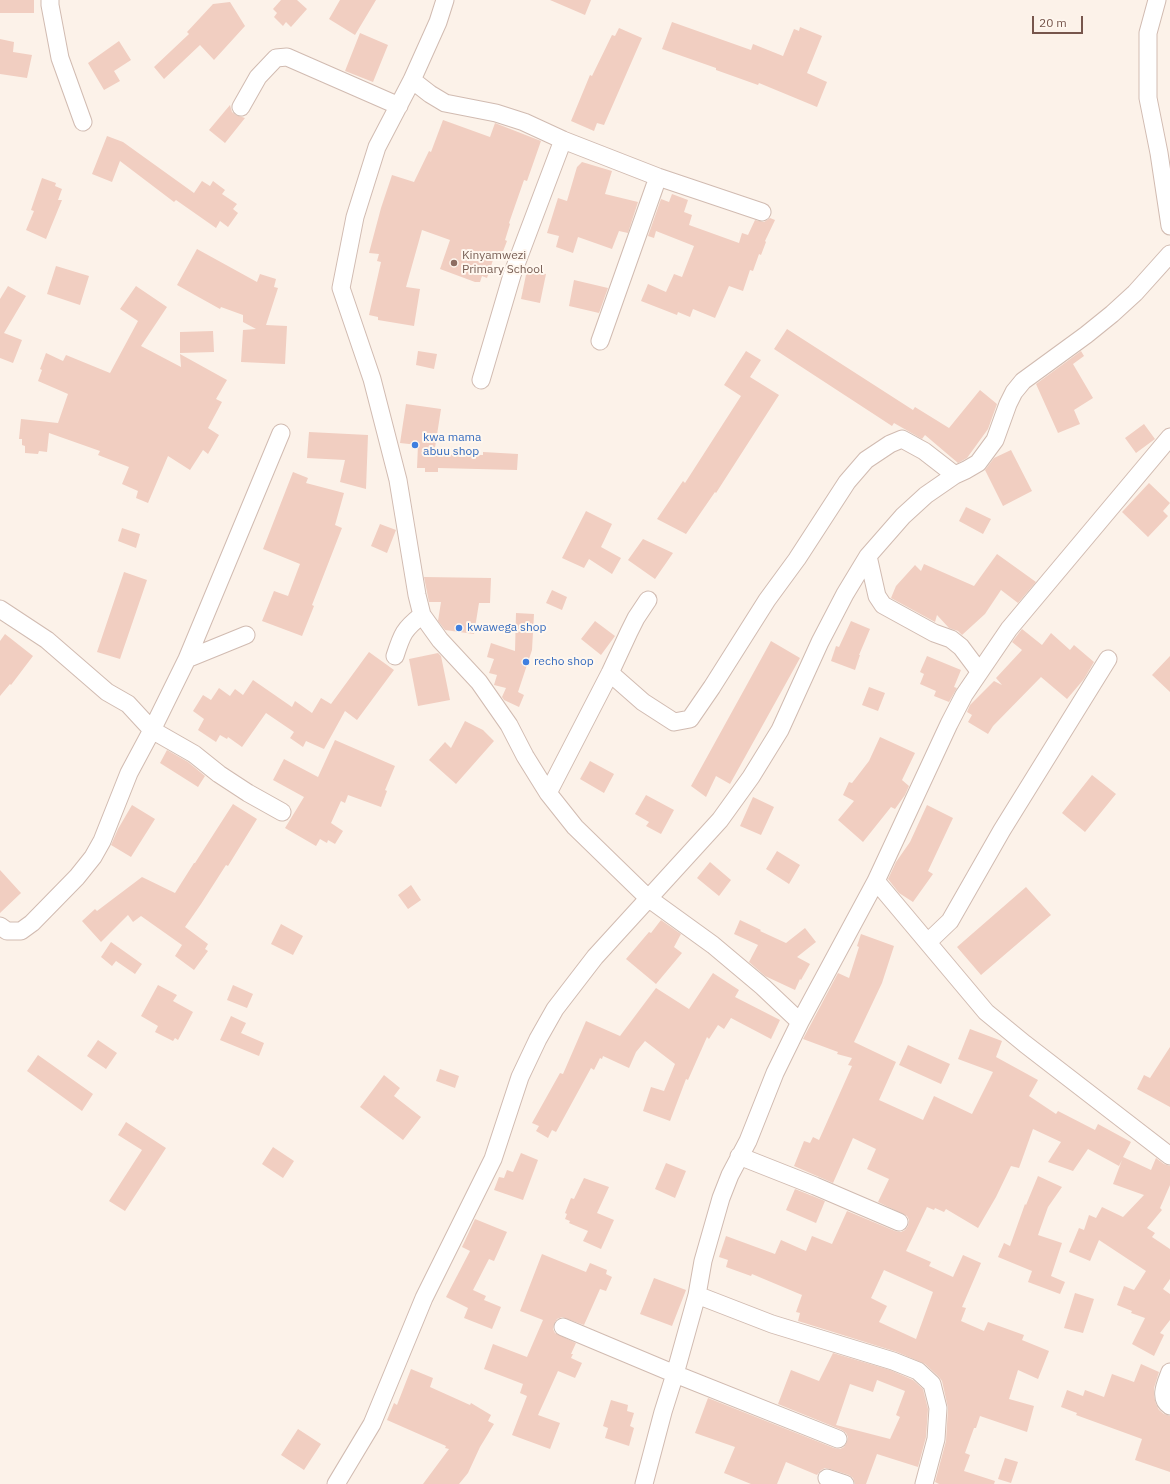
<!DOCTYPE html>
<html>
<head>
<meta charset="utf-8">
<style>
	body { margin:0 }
	#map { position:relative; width:1170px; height:1484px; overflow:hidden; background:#fcf2e9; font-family:"IBM Plex Sans",sans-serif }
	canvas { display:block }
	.scale { position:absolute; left:1032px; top:16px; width:51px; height:18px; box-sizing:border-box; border:2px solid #77564c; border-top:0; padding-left:5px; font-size:12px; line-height:14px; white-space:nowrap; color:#77564c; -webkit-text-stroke:3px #fff7ef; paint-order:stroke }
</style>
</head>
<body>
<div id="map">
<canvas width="1170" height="1484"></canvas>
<div class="scale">20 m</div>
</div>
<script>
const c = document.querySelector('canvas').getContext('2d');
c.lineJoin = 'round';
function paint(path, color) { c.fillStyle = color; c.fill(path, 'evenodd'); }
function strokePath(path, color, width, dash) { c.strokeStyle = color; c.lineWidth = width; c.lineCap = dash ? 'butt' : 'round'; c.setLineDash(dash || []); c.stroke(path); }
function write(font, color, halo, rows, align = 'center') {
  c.font = font + ' "IBM Plex Sans",sans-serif'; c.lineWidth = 4; c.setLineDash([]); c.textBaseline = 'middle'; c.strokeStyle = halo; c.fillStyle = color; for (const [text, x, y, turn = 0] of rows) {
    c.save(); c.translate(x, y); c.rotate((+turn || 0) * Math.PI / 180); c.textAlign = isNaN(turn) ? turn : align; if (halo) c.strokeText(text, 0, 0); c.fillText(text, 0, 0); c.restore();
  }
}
paint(new Path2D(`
	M0 0H34V13H0Z
	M281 0H297L307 9 291 27 286 22 283 26 274 17 277 13 273 9Z
	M340 0H376L355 35 329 19Z
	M550 0H591L585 15Z
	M230 2 245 26 214 60 200 45 164 79 154 67 189 34 187 32 213 4Z
	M672 22 751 50 753 44 783 56 794 29 799 31 800 27 822 36 807 73 827 82 817 107 759 83 758 85 716 70V68L662 49Z
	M619 28 642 38 604 125 597 123 594 131 571 121 590 75 592 76 612 35 615 36Z
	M360 33 388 45 373 82 345 71Z
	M0 39 14 42 13 52 32 55 27 78 0 74Z
	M119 41 131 60 114 71 120 81 104 90 88 63Z
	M230 105 232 112 236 115 245 118 225 143 209 130Z
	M443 120 490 137 495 123 541 141 527 181 524 180 509 223 510 224 505 240 507 241 500 259 494 257 487 278 482 276 480 282H475L440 269 450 240 422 230 406 287 420 289 414 326 378 320V317L369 315 381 262 377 261 379 254 369 253 381 208 392 175 414 182 429 151 431 152Z
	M107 136 123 142 194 193 202 181 210 186 213 181 225 190 222 194 237 204 233 209 238 213 228 227 220 221 216 228 176 200 174 202 120 161 112 182 92 174Z
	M582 162 612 171 605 194 638 202 628 233 619 231 612 249 578 237 573 253 556 247 559 236 547 233 558 198 567 201 577 167Z
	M42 178 56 183 55 186 62 189 58 200H62L46 239 26 230 34 211 31 210Z
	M672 194 688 200 684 212 692 215 689 225 739 243 742 233 748 235 755 220 764 222 770 218 775 220 765 241 766 242 761 255 759 254 753 271 750 270 743 291 729 286 715 318 693 309 690 317 678 312 677 315 641 301 648 284 666 292 674 274 682 277 694 246 656 231 654 238 648 236 661 199 669 202Z
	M197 249 257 282 260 274 276 279 274 287 278 288 266 325 287 326 285 364 241 362 243 330 256 329 243 322V315L221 307 220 309 177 285Z
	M56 266 89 276 80 305 47 294Z
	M527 270 546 274 540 303 521 299Z
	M574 280 608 288 599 313 569 306Z
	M8 286 26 296 4 333 22 340 13 363 0 358V299Z
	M136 286 167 307 141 346 181 367 180 354 227 380 216 399 222 402 208 428 219 435 208 454 203 450 190 470 168 456 148 503 136 498 138 491 122 484 129 467 98 455 100 451 49 433 47 452 39 451 38 454 25 453V446L22 445V439H19L21 419 58 423 68 394 38 381 42 370 40 369 46 353 63 361 66 355 110 373 138 321 120 309Z
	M787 329 913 410 915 407 949 428 980 390 997 404 988 429 967 458 958 463 925 435 922 439 894 423 892 426 774 349Z
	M213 331 214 352 180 353V332Z
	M418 351 437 354 434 369 416 365Z
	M746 351 761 360 750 377 779 395 716 493 715 492 686 534 657 519 683 481 685 483 741 396 724 385Z
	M1081 351 1084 356 1073 364 1093 398 1074 410 1080 424 1058 433 1036 384Z
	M406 404 441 409 434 454 483 455V452L518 454 517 470 438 468V472H425V468H417L418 445 400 443Z
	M1144 424 1155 439 1136 453 1125 438Z
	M309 432 368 435 366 489 340 482 345 460 307 458Z
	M1011 450 1032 491 1003 506 985 470 994 458Z
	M293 472 308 478 306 483 344 493 335 525 342 528 312 605 314 606 302 636 262 621 274 591 288 596 300 564 263 549Z
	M1149 483 1170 503 1163 511 1168 516 1148 537 1122 512Z
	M966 507 991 519 983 534 959 521Z
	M586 511 612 524 601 547 621 558 612 574 589 559 584 568 562 558Z
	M380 524 396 530 387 553 371 546Z
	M122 528 140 534 136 548 118 541Z
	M643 539 673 553 655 579 628 560Z
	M997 554 1036 582 1018 603 1001 590 985 614 962 635 958 631 949 628 937 615 935 622 891 598 896 586 915 565 921 571 924 564 974 586Z
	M124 572 147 580 120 659 97 652Z
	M424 577 491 578 490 603H479L474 634 445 630 438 621 441 602H429Z
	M552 590 567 597 562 610 546 603Z
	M516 613 534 614 532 650 518 692 524 695 519 707 504 700 502 697 506 688 494 685 497 675 489 673 494 659 487 657 491 643 515 651Z
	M595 621 615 636 601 655 581 639Z
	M851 621 870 629 859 655H860L855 670 831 661 836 646 839 647Z
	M1022 629 1042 645 1051 633 1070 650 1074 645 1094 662 1084 679 1067 699 1041 677 993 726 988 734 968 722 972 715 967 712 970 705 994 681 1002 685 996 678 1022 650 1012 642Z
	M5 634 33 656 11 685 10 684 0 696V641Z
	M771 641 800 658 730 784 716 776 706 797 691 786Z
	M369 652 394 670 357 720 345 711 324 749 306 741 303 747 290 738 294 732 266 713 242 747 228 737 227 739 220 735 216 742 198 730 204 719 193 711 203 695 211 700 219 688 230 696 235 689 243 695 253 680 292 707 295 701 312 713 321 698 331 704Z
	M438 653 441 656 450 700 418 706 409 659Z
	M927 656 961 670 954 687 957 688 949 702 934 696 936 691 920 684 924 674 920 672Z
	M1170 656V692L1152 675Z
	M869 687 885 693 878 711 862 705Z
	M465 721 483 730 494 741 456 784 429 760 445 742 451 748Z
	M880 737 915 753 902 780 909 786 905 795 895 809 891 807 863 842 838 820 854 801 843 795 849 782 852 783 869 761Z
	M335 740 395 766 385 790 387 791 381 807 348 795 345 803 341 801 331 823 343 831 335 844 328 840 327 843 320 839 316 846 285 828 304 797 273 780 284 759 318 777Z
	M167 750 188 762 205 776 198 787 160 763Z
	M590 761 614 774 604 793 580 779Z
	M1092 775 1116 794 1085 832 1062 813Z
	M646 795 674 810 661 834 646 826 649 822 635 814Z
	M753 797 774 807 761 835 740 826Z
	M233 804 257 819 228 866 226 865 201 904 185 927 208 944 205 949 208 951 194 970 175 956 182 945 141 916 133 922 128 915 101 942 82 921 95 909 97 911 142 877 175 893 194 863H195Z
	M132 805 155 819 131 857 111 845 118 829Z
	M927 805 953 818 928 871 933 874 913 902 899 893 888 879 896 862 910 842Z
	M777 851 800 865 789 884 766 869Z
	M710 862 731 880 719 896 697 878Z
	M0 870 21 893 0 913Z
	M411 885 421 900 408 909 398 895Z
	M1026 887 1051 915 981 975 957 947Z
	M661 920 681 934 674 947 682 953 656 984 626 959 649 932 651 933Z
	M740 920 761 930 760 931 786 943 805 928 816 942 797 957 810 964 801 980 800 979 795 990 765 976 749 962 758 945 734 934Z
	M281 924 303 936 293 955 271 944Z
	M861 934 894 946 882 983 854 1042 896 1062 879 1100 923 1120 934 1096 972 1114 993 1072 958 1059 970 1029 1002 1041 996 1057 1038 1080 1029 1096 1056 1114 1058 1111 1095 1130 1098 1124 1131 1142 1123 1157 1151 1170 1156 1158 1164 1164 1170 1166V1185L1160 1208 1162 1210 1147 1228 1155 1233 1152 1237 1170 1249V1279L1163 1289 1170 1294V1320L1160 1333 1164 1335 1154 1356 1132 1344 1145 1318 1131 1313 1132 1311 1117 1305 1124 1286 1134 1290 1146 1271 1099 1240 1090 1261 1069 1252 1079 1228 1084 1230 1089 1215 1096 1218 1102 1207 1123 1217 1144 1195 1113 1184 1122 1160 1119 1166 1088 1149 1073 1171 1048 1162 1061 1142 1033 1129 1019 1168 1011 1166 996 1197 978 1228 946 1209 944 1212 935 1208 934 1210 927 1207 906 1251 931 1262 929 1266 953 1277 963 1255 981 1263 962 1307 966 1308 961 1321 984 1331 988 1322 1024 1335 1022 1340 1049 1351 1038 1379 1018 1370 1009 1399 1034 1406 1027 1432 980 1416 976 1428H974L965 1453 970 1455 964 1471 995 1481 994 1484H939L935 1482 946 1441 948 1408 942 1381 939 1377 925 1364 897 1352 798 1321 800 1313 796 1312 802 1295 752 1274 751 1276 726 1267 728 1260 719 1257 726 1236 775 1254 781 1240 806 1251 812 1236 832 1244 847 1211 895 1231 901 1232 905 1230 908 1226 909 1220 907 1216 878 1202 889 1179 867 1169 876 1149 853 1138 833 1183 794 1166 804 1141 810 1143 813 1137 819 1140 852 1066 848 1065 852 1058 837 1054 838 1052 803 1039 838 973 849 978 859 947 857 946ZM884 1270 933 1292 916 1339 879 1322 887 1306 871 1298Z
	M111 942 142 964 135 974 116 961 112 966 101 957Z
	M713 973 739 990 735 997 780 1020 771 1039 731 1018 724 1029 718 1025 709 1039 707 1037 688 1080 686 1079 670 1121 643 1111 651 1087 664 1091 675 1064 645 1041 636 1052 629 1068 603 1056 602 1059 600 1058 594 1070 591 1068 556 1132 552 1130 548 1138 536 1131 539 1126 532 1123 560 1073 563 1074 586 1021 620 1036 656 988 689 1009Z
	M158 985 177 995 173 1001 193 1012 178 1040 175 1038 173 1041 155 1032 158 1026 141 1016Z
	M233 985 253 994 247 1008 227 1000Z
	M231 1016 246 1023 241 1033 264 1043 259 1056 220 1040Z
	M98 1040 117 1053 106 1069 87 1056Z
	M908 1045 950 1064 941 1084 899 1065Z
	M1170 1047V1107L1137 1089 1144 1075 1150 1078Z
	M38 1055 93 1094 82 1111 27 1071Z
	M440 1069 459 1076 455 1088 436 1081Z
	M384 1075 400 1088 394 1096 421 1117 403 1140 360 1107Z
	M126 1122 166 1148 125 1211 109 1201 142 1150 118 1135Z
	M273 1147 294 1161 283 1178 262 1164Z
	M521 1153 538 1160 523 1200 494 1190 499 1177 504 1178 507 1170 513 1172Z
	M666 1163 686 1171 675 1198 655 1189Z
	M1038 1176 1062 1187 1048 1207 1038 1235 1062 1243 1051 1276 1065 1282 1060 1294 1028 1282 1032 1271 998 1257 1004 1243 1010 1246 1025 1204 1026 1205Z
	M584 1178 609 1187 597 1213 614 1220 601 1249 583 1241 588 1231 569 1223 570 1221 565 1219 567 1214 565 1213 571 1198 574 1199Z
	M795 1189 825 1201 816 1223 786 1210Z
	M475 1219 507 1232 494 1261 489 1259 473 1290 486 1296 484 1300 501 1307 492 1329 464 1318 468 1308 446 1297 470 1251 462 1247Z
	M542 1254 586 1272 590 1263 607 1270 606 1274 612 1277 606 1291 600 1289 584 1325 562 1317 557 1319 554 1324 553 1329 555 1333 576 1343 571 1354H573L571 1358 582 1363 575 1378 558 1371 538 1415 560 1423 550 1449 512 1435 527 1396 520 1393 523 1384 484 1369 493 1344 527 1357 543 1320 520 1311Z
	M654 1278 686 1290 672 1326 640 1314Z
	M1075 1293 1094 1299 1083 1333 1064 1328Z
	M833 1353 890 1370 913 1380 923 1389 928 1409 926 1437 918 1467 877 1454 866 1484H855L853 1478 849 1475 830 1469 825 1468 821 1470 817 1475 786 1462 777 1484H751L724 1473 735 1447 695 1433 708 1398 834 1448 840 1449 844 1447 847 1442 848 1437 846 1433 842 1430 778 1404 791 1370 819 1381ZM877 1380 905 1391 896 1415 900 1417 890 1439 836 1425 850 1384 873 1392Z
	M1141 1364 1159 1372 1154 1388V1396L1156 1404 1159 1410 1164 1414 1170 1416V1472L1135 1460 1142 1439 1076 1415 1077 1413 1061 1407 1067 1390 1083 1396 1085 1390 1104 1397 1112 1374 1134 1382Z
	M411 1369 433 1378 430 1387 470 1405 471 1403 491 1415 488 1421 494 1424 480 1447 468 1473 459 1484H423L449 1449 445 1448 446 1446 387 1420 394 1403 397 1405Z
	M611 1400 628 1405 627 1411 634 1413 630 1426 634 1428 629 1446 605 1438 608 1428 603 1426Z
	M298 1429 321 1444 304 1470 281 1455Z
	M1005 1458 1018 1462 1011 1483 998 1479Z`), '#f1cec1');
const minor = new Path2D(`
	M50 0V5L60 58 83 122
	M445 0 438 22 412 80 377 147 355 217 341 288 372 379 398 480 417 595 422 615 440 640 479 682 509 725 525 756 548 793 575 827 648 898 713 945 763 987 800 1022
	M1157 0 1148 33V98L1159 153 1170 226
	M412 80 430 94 445 103 496 113 524 122 563 140 658 177 762 212
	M241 107 258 77 276 58 287 57 399 106
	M600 341 658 177
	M481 380 512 275 563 140
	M868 556 877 596 883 605 934 633 951 639 961 647 979 671
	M0 609 47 640 107 692 128 704 152 730 194 754 219 774 248 793 282 812
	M395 656C402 634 404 629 422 615
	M187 659 281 433
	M610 673 643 702 674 722 690 719 712 687 767 600 797 559 847 482 866 460 890 444 902 439 924 451 955 475
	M548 793 610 673 629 632 636 618 648 600
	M876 881 986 1012 1025 1044 1170 1156
	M0 926 7 931H21L32 923 77 877 93 857 102 841 129 773 152 730 187 659 246 635
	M928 942 950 921 1002 830 1108 659
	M739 1156 815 1186 899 1222
	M697 1295 772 1324 893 1361 918 1371 932 1384 938 1408 936 1439 924 1484
	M563 1327 675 1374 838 1439
	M1170 1372C1166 1383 1158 1398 1170 1406
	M827 1478 845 1484
	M336 1484 372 1424 424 1298 493 1159 520 1077 538 1039 555 1009 595 957 720 820 751 777 780 730 820 642 845 594 868 556 903 516 926 495 955 475 966 470 978 463 995 440 1008 404 1014 392 1023 381 1086 335 1112 314 1135 293 1170 254
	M644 1484 663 1412 675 1374 697 1295 703 1261 721 1198 730 1175 748 1141 775 1073 800 1022 876 881 949 724 964 695 1009 629 1170 437`);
strokePath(minor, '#d1bbb1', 19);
strokePath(minor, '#fff', 17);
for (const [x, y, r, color] of [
	[454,263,4,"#8d6e63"],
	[415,445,4,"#3f7fe0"],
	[459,628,4,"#3f7fe0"],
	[526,662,4,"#3f7fe0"]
]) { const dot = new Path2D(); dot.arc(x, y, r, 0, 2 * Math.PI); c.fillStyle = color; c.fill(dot); strokePath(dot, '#fff7ef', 1.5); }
write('12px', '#785e54', '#fff7ef', [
	["Kinyamwezi",462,256],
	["Primary School",462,270]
], 'left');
write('12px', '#366cbe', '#fff7ef', [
	["kwa mama",423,438],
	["abuu shop",423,452],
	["kwawega shop",467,628],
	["recho shop",534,662]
], 'left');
</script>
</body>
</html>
